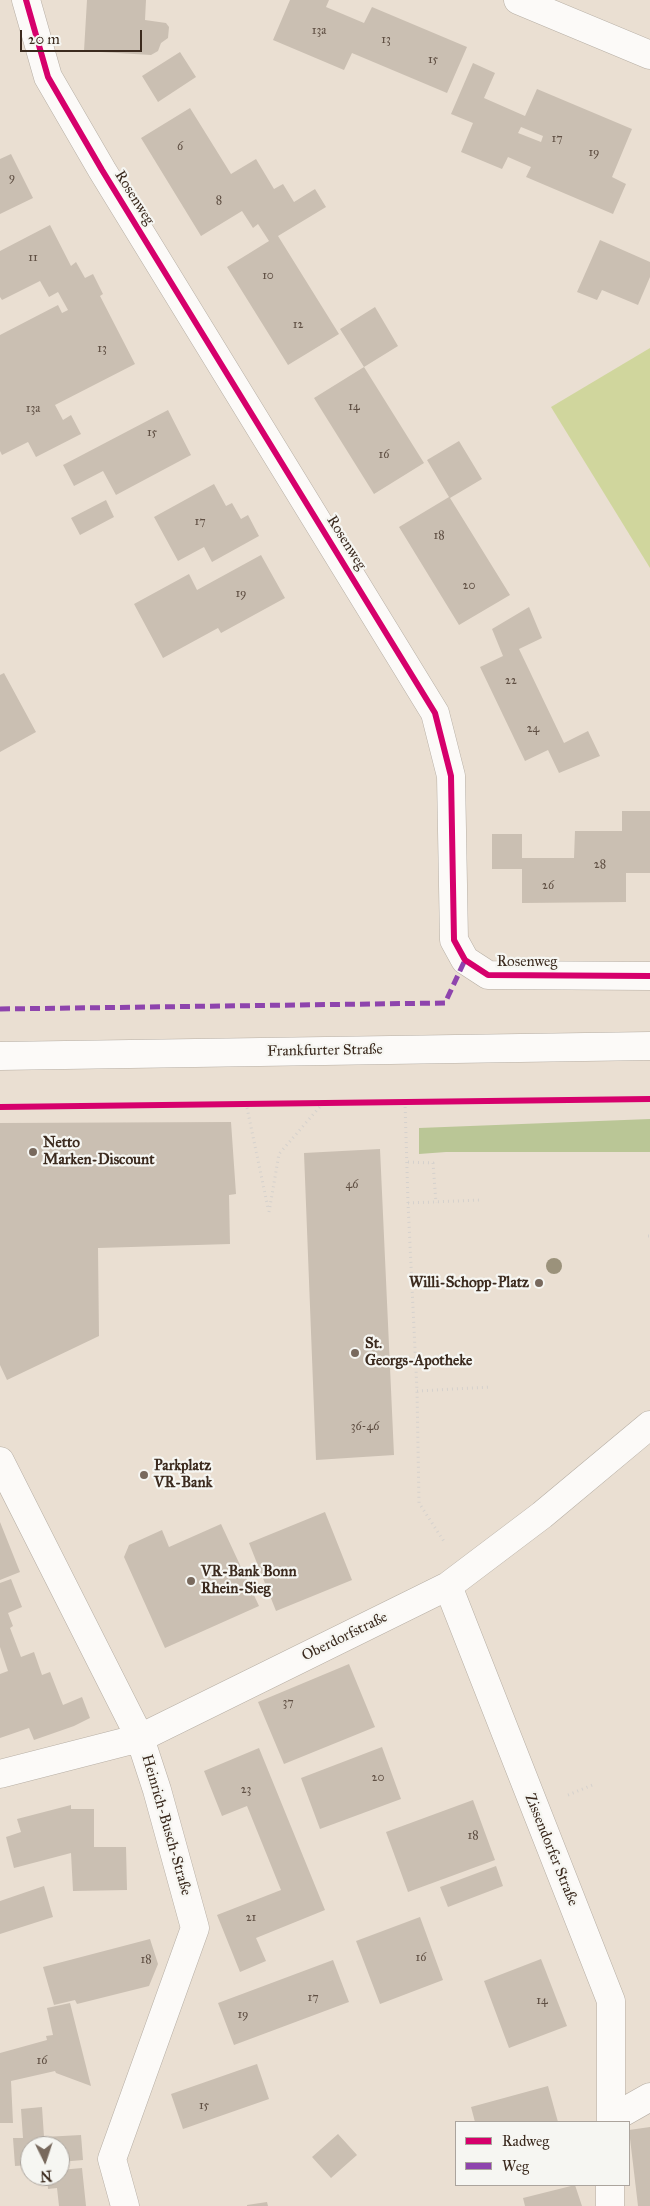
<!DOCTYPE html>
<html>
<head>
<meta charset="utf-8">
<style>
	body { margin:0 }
	#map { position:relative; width:650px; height:2206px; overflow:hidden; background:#eadfd2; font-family:"IM FELL Great Primer",serif }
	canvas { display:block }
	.legend { position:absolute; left:455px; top:2121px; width:175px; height:65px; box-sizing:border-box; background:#f6f6f2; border:1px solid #aba49d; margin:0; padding:6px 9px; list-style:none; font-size:15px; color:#3b2a1e }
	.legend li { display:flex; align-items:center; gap:10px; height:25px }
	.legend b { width:25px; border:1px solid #aba49d }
	.north { position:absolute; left:20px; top:2136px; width:50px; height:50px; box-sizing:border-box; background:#f6f6f2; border:1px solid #aba49d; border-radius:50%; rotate:176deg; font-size:14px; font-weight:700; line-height:20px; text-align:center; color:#3b2a1e }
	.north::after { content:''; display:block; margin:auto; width:18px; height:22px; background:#78695d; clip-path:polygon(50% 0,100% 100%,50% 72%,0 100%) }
	.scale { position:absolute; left:20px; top:30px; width:122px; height:22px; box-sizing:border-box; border:2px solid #3b2a1e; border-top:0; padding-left:6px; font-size:15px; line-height:18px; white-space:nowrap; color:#3b2a1e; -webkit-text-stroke:4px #f6f6f2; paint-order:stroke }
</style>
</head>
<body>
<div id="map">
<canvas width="650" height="2206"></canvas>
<ul class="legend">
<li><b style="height:6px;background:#d6006c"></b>Radweg</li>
<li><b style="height:6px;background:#8e44ad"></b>Weg</li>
</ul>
<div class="north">N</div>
<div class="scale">20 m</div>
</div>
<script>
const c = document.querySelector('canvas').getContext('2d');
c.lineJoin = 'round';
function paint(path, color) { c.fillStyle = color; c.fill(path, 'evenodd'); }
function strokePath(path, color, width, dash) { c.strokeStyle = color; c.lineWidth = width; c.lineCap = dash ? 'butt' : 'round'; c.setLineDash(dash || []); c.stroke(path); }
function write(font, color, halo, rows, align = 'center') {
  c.font = font + ' "IM FELL Great Primer",serif'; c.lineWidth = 4.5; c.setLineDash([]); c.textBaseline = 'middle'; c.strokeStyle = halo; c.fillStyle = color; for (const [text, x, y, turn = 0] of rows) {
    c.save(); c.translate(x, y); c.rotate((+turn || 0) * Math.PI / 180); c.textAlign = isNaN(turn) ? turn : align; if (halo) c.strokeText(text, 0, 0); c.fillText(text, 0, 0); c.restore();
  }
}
paint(new Path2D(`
	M650 348V568L551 407Z`), '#d0d69d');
paint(new Path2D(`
	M650 1119V1152H446L419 1154V1128Z`), '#bac696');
paint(new Path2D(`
	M87 0H146L145 20 166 23 169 27 168 38 161 43 158 51 151 55 84 51Z
	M290 0H329L326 7 364 23 372 7 467 47 447 93 352 53 344 70 273 40Z
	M180 52 196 77 158 102 142 76Z
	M473 63 495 73 484 98 525 116 537 89 632 129 612 177 626 184 613 214 526 177 531 167 508 157 502 169 461 152 473 123 451 114ZM521 127 543 136 541 142 518 133Z
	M190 108 231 174 256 159 274 189 283 184 294 202 315 189 326 207 278 236 339 334 288 365 227 267 269 241 258 224 253 228 242 211 201 236 141 138Z
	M11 154 33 198 0 214V159Z
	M50 225 71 266 76 262 85 278 93 274 103 294 100 296 135 364 55 405 63 420 71 415 81 434 36 457 28 442 2 455 0 451V335L58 305 62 313 68 310 58 292 49 297 40 281 2 300 0 297V251Z
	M600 240 650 262V277L638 305 602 290 597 300 577 292Z
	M375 307 398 346 364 367 340 329Z
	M364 367 424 463 374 494 314 398Z
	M168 410 191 455 116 495 103 471 74 486 63 465Z
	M459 441 482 479 450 498 510 595 459 625 399 527 449 497 427 460Z
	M214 484 226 506 232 503 241 519 248 515 259 536 212 562 204 547 178 561 154 517Z
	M106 500 114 517 80 535 71 518Z
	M261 555 285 598 221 633 218 628 163 658 134 604 189 574 197 590Z
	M529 607 542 638 519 649 564 743 588 731 600 756 559 773 548 750 525 761 480 667 503 656 492 629Z
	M4 673 36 732 0 752V675Z
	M622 811H650V873H626V902L522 903V869H492V834H522V858H574L575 831H622Z
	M231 1122 236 1194 229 1195 230 1244 98 1248 99 1336 7 1380 0 1365V1123Z
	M380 1149 394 1455 316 1460 304 1153Z
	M325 1512 352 1580 276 1611 249 1543Z
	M0 1522 20 1572 0 1580Z
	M221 1524 259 1606 165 1648 124 1557 129 1545 162 1530 169 1547Z
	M11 1579 22 1607 8 1613 13 1626 10 1628 21 1657 34 1652 42 1675 50 1672 63 1705 82 1697 90 1718 74 1726 34 1740 29 1728 0 1738V1674L8 1671 0 1647V1583Z
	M349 1664 375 1727 284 1764 258 1702Z
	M382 1747 401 1799 320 1829 301 1778Z
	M259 1748 325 1910 256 1938 266 1961 240 1972 217 1915 281 1890 247 1806 222 1816 204 1771Z
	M473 1800 495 1860 408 1892 386 1832Z
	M71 1805V1809H94V1847H126L127 1890 73 1891 71 1853 14 1868 6 1837 21 1832 17 1819Z
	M496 1866 503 1886 448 1907 440 1887Z
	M44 1886 53 1917 0 1934V1901Z
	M420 1917 443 1980 380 2004 356 1941Z
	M150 1939 158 1964 149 1986 77 2004 75 2000 54 2005 43 1967Z
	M541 1959 567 2026 509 2048 484 1981Z
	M333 1960 349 2002 234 2045 218 2003Z
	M70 2003 91 2086 56 2073 55 2071 11 2081 13 2123H0V2053L47 2040 46 2036 53 2035 47 2008Z
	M257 2064 269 2099 183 2129 171 2094Z
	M548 2086 558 2122H475L471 2107Z
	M42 2107 44 2137 81 2135 83 2160 60 2162V2146H30V2165L15 2166 13 2138H23L21 2109Z
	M650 2127V2206H638L629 2130Z
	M338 2134 357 2155 331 2178 312 2157Z
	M82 2168 86 2206H59L57 2188 48 2189 47 2176H60V2170Z
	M575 2185 582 2206H525L523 2198Z
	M267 2202 268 2206H247V2205Z`), '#cabfb2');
const minor = new Path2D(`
	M26 0 48 77 102 170 435 713 451 776 454 940 465 960 488 975 650 976
	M518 0 650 55
	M0 1461 140 1738 157 1790 195 1928 112 2159 125 2206
	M448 1586 611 2001V2122
	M0 1774 140 1738 448 1586 542 1515 650 1425
	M611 2119 650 2097
	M610 2206V2185`);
const major = new Path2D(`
	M0 1056 650 1046`);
strokePath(minor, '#b6aea4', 29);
strokePath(major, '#b6aea4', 29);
strokePath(new Path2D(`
	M405 1102 408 1203 417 1391 419 1503 445 1543
	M246 1103 268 1208
	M408 1162 433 1163 436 1203
	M408 1203 481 1200
	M269 1212 279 1154 323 1103
	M648 1236H650
	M417 1391 491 1387
	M568 1795 595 1784`), '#d5d1cd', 3, [1, 4]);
strokePath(minor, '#fcfaf8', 28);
strokePath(major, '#fcfaf8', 28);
strokePath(new Path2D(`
	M0 1009 445 1003 465 960`), '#8e44ad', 5, [10, 5]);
strokePath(new Path2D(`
	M26 0 48 77 102 170 435 713 451 776 454 940 465 960 488 975 650 976
	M0 1107 650 1099`), '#d6006c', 6);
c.fillStyle = '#9b927b';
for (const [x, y] of [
	[554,1266]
]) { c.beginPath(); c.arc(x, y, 8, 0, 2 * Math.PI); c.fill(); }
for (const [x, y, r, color] of [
	[33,1152,5,"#78695d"],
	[539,1283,5,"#78695d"],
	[355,1353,5,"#78695d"],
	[144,1475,5,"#78695d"],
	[191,1581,5,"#78695d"]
]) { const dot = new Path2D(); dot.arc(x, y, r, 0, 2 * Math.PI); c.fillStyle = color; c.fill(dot); strokePath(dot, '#f6f6f2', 2); }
write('12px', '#5f4f43', null, [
	["13a",319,31],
	["13",386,40],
	["15",433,60],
	["17",557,139],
	["6",180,147],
	["19",594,153],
	["9",12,178],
	["8",219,201],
	["11",33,258],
	["10",268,276],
	["12",298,325],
	["13",102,349],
	["14",354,407],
	["13a",33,409],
	["15",152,433],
	["16",384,455],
	["17",200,522],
	["18",439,536],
	["20",469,586],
	["19",241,594],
	["22",511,681],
	["24",533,729],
	["28",600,865],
	["26",548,886],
	["46",352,1185],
	["36-46",365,1427],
	["37",288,1703],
	["20",378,1778],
	["23",246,1790],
	["18",473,1836],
	["21",251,1918],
	["16",421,1958],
	["18",146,1960],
	["17",313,1998],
	["14",542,2001],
	["19",243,2015],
	["16",42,2061],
	["15",204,2106]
]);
write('15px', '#3b2a1e', '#f6f6f2', [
	["Rosenweg",134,198,58],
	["Rosenweg",346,543,58],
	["Rosenweg",527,962],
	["Frankfurter Straße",325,1051,-1],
	["Oberdorfstraße",345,1637,-26],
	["Heinrich-Busch-Straße",166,1825,74],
	["Zissendorfer Straße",551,1850,68]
]);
write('bold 15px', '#3b2a1e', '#f6f6f2', [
	["Netto",43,1143],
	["Marken-Discount",43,1160],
	["Willi-Schopp-Platz",529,1283,"right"],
	["St.",365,1344],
	["Georgs-Apotheke",365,1361],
	["Parkplatz",154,1466],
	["VR-Bank",154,1483],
	["VR-Bank Bonn",201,1572],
	["Rhein-Sieg",201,1589]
], 'left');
</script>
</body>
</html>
